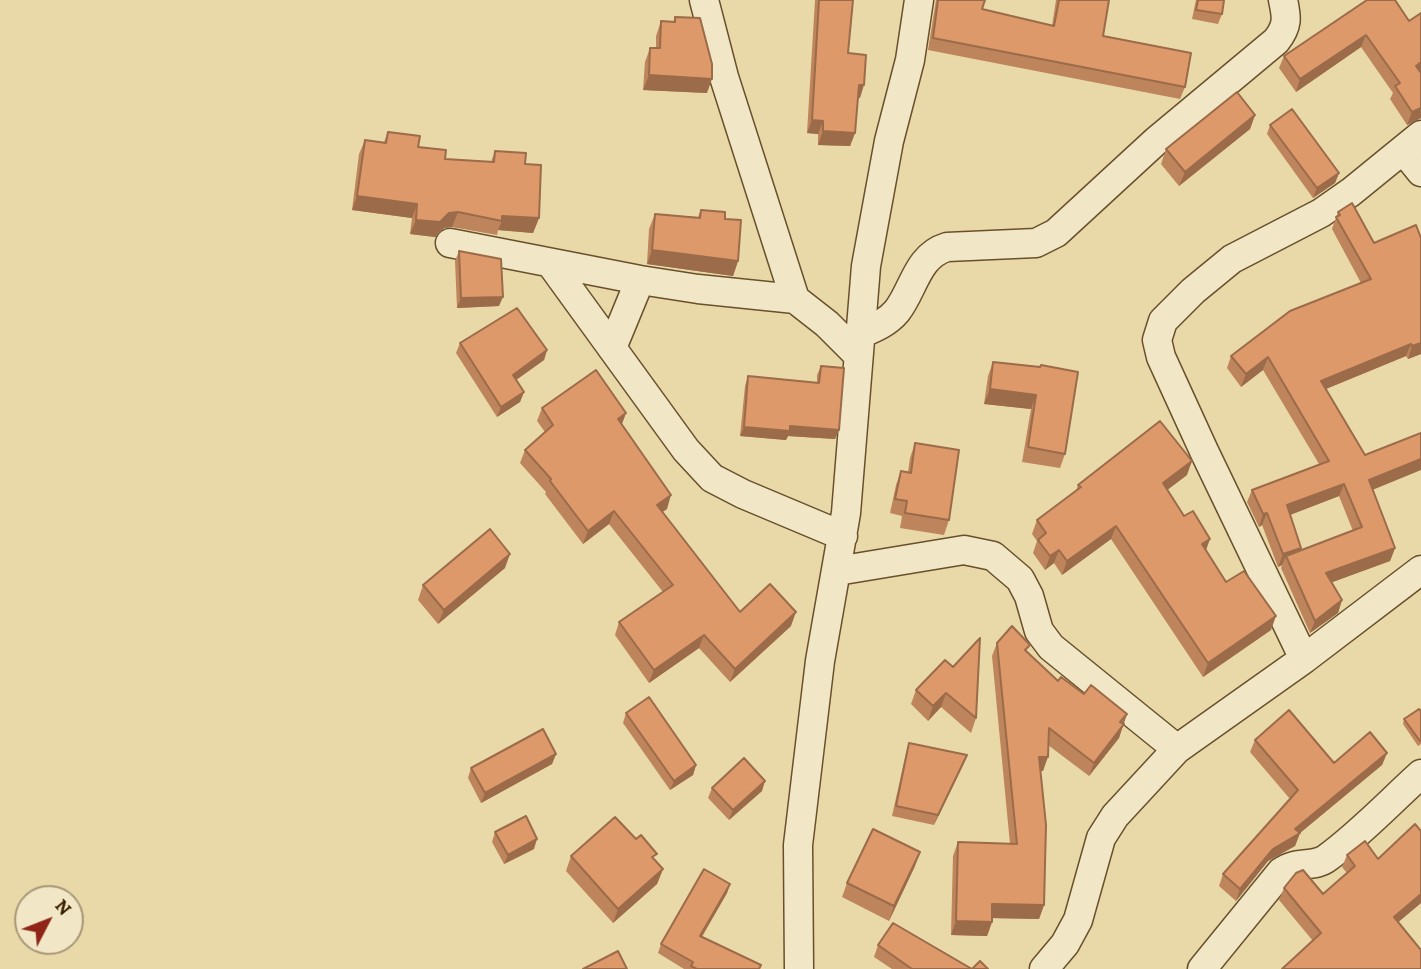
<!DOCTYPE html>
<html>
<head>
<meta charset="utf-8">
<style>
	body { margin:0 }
	#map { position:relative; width:1421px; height:969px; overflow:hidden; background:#e9d9a8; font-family:Alegreya,serif }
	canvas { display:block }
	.north { position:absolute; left:14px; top:885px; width:70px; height:70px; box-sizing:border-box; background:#f1e6c6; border:2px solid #a99878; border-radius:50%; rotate:48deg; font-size:19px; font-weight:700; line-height:28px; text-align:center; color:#3d2202 }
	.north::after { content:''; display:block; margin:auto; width:24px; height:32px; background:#8f2418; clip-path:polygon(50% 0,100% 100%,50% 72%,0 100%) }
</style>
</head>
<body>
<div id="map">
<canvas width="1421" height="969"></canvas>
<div class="north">N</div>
</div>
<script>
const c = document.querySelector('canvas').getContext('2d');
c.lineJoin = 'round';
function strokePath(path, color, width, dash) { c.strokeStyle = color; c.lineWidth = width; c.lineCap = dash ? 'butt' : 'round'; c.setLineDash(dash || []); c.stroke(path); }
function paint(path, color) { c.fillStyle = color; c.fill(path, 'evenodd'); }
const street = new Path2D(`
	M704 0 724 77 795 299
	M1404 151 1421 172
	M450 243 640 280 698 289 795 299 827 324 858 355
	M551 264 686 450 712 478 743 494 843 536
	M860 334C874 328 887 323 897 311 914 289 917 256 947 247L1036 243 1056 233 1156 141 1276 41C1288 26 1287 18 1283 0
	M612 348 640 280
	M837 571 964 550 993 556 1020 579 1029 596 1039 631 1051 647 1177 749
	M1304 659 1204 451 1161 357 1157 340 1163 321 1193 291 1232 259 1321 213 1351 192 1421 135
	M799 969 798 845 820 661 846 513 866 266 889 141 910 60 919 0
	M1044 969 1065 944 1078 920 1101 838 1115 816 1177 749 1304 659 1421 570
	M1202 969 1281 872C1298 860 1314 868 1327 858 1360 834 1390 802 1421 774`);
strokePath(street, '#68502c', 31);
strokePath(street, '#f1e6c6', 28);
paint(new Path2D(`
	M815 0H853L848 53 860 98H858L855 133 850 146 818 145V134L807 133Z
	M936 0H985L982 9 1052 26 1056 0H1109L1103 36 1185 87 1180 99 928 50Z
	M1196 0H1224L1222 14 1218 24 1192 19Z
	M1367 0 1421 73V118L1407 125 1390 99 1393 93 1361 47 1296 92 1279 68 1284 56Z
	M675 17 707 93 643 90 645 62 650 48H656V36L661 21 673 22Z
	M1255 115 1250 129 1179 186 1161 164 1166 149Z
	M1270 125 1339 173 1335 183 1313 198 1267 134Z
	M388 132 445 159 491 162 495 151 525 164 539 218 533 233 498 230 497 235 452 227 444 228 435 237 410 234 412 218 352 210 359 154 365 140 384 142Z
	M701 210 725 219 738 261 733 276 647 264 649 229 655 214 698 217Z
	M1338 212 1374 243 1421 238V354L1408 359 1406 356 1326 389 1373 490 1395 548 1390 561 1332 582 1342 600 1338 613 1310 633 1281 568 1282 565 1278 567 1262 525 1259 527 1247 502 1252 490 1319 464 1263 370 1241 387 1227 368 1231 356 1361 283 1332 229ZM1339 496 1353 531 1300 550 1290 515Z
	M459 251 499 306 457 308 455 261Z
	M460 343 547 350 544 360 516 380 524 392 520 402 497 417 456 353Z
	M993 362 1040 367 1065 454 1060 468 1022 462 1031 409 984 404 988 376Z
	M821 366 839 430 835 439 788 436 786 440 740 436 745 386 748 376 817 383V375Z
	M542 408 626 413 622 424 667 509 662 512 740 612 791 626 730 682 699 648 649 683 615 635 619 622 663 592 609 524 583 544 545 494 546 492 520 463 525 450 545 432 537 421Z
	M915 443 949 520 944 535 900 528 902 516 890 513 896 485 901 471 908 472 910 458Z
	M1187 475 1167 490 1226 582 1271 630 1203 677 1111 539 1062 575 1054 563 1045 570 1033 553 1037 541 1032 534 1037 520 1076 491 1078 485Z
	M505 568 438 624 418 600 423 585Z
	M997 643 1027 653 1058 681 1123 724 1119 738 1089 776 1048 745 1043 771H1040L1044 905 1039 919 992 918V922L987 936 951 935 953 856 958 842 1010 844 992 656Z
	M945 660 976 718 971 733 941 707 928 721 911 704 916 690Z
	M1421 711V744L1418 746 1403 724 1404 719Z
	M626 713 696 765 693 775 670 790 623 723Z
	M1255 740 1334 763 1387 753 1382 765 1300 833 1295 846 1268 861 1236 901 1219 886 1223 874 1290 799 1250 752Z
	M909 743 963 765 934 825 892 816 906 753Z
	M556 754 552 764 481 803 468 778 471 768Z
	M712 788 762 791 729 820 708 798Z
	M495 832 534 849 504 864 492 842Z
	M1347 855 1378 859 1421 903 1398 922 1313 941 1279 900 1284 888 1323 894 1347 873 1342 867Z
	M571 856 654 860 663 869 657 884 613 923 566 871Z
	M915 866 889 921 842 897 847 883Z
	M730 884 727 893 702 937 759 969H684L658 953 661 944Z
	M878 945 972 969H988H892L874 957Z`), '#be845b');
paint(new Path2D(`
	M1366 35 1361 47 1296 92 1300 79Z
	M1421 62V72L1411 79 1416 66Z
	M649 75 712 79 707 93 643 90Z
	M859 85H864L860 98H854Z
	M1421 108V118L1407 125 1412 112Z
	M1255 115 1250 129 1179 186 1185 172Z
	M812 120 823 121 818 134 807 133Z
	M823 131 855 133 850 146 818 145Z
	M1339 173 1335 183 1313 198 1317 188Z
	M357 196 417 204 412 218 352 210Z
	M458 212 452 227 444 228 435 237 410 234 416 220Z
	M502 216 539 218 533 233 498 230 502 221Z
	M652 250 738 261 733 276 647 264Z
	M503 297 499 306 457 308 461 298Z
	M1421 343V354L1408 359 1412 346Z
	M1411 344 1406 356 1316 393 1321 381Z
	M547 350 544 360 509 385 513 375Z
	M1268 357 1263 370 1241 387 1246 374Z
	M990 389 1036 395 1031 409 984 404Z
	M524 392 520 402 497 417 501 407Z
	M626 413 621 426 618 419Z
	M790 426 839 430 835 439 788 436 786 440 740 436 744 427Z
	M1421 459V470L1365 493 1369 480Z
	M1192 461 1187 475 1158 497 1163 483Z
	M1344 484 1339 496 1282 518 1287 505Z
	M671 495 667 509 652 519 657 505Z
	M614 511 609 524 583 544 588 531Z
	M1267 513 1262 525 1259 527 1263 514Z
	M1116 526 1111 539 1062 575 1067 561Z
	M1210 539 1205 553 1202 544Z
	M1301 548 1297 561 1286 556 1282 565 1278 567 1283 554Z
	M1395 548 1390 561 1322 586 1326 573Z
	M1059 550 1054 563 1045 570 1050 556Z
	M510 554 505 568 438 624 444 610Z
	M1342 600 1338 613 1310 633 1315 621Z
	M796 612 791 626 730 682 735 669Z
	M1276 616 1271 630 1203 677 1208 663Z
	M704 635 699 648 649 683 654 670Z
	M946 693 941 707 928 721 933 706Z
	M1127 714 1119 738 1089 776 1094 763Z
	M1387 753 1382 765 1300 833 1295 846 1268 861 1236 901 1240 889 1273 849 1295 829Z
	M556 754 552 764 481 803 485 793Z
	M967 755 963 765 934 825 938 815Z
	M1039 757H1048L1043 771H1034Z
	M696 765 693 775 670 790 674 781Z
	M765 781 762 791 729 820 733 810Z
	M537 839 534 849 504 864 508 855Z
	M920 852 915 866 889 921 894 906Z
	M663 869 657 884 613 923 618 909Z
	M730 884 727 893 696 946 700 936Z
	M1421 894V903L1389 930 1394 917Z
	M992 904 1044 905 1039 919 987 918Z
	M956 921 992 922 987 936 951 935Z`), '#9b6b4a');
const building = new Path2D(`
	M819 0H853L848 53 866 55 864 85H859L855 133 823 131V121L812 120Z
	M938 0H985L982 9 1054 26 1059 0H1109L1103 36 1191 53 1185 87 933 38Z
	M1198 0H1224L1222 14 1196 10Z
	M1367 0H1395L1409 21 1421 13V62L1416 66 1421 73V108L1412 112 1395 86 1400 83 1366 35 1300 79 1284 56Z
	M675 17 700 18 712 64V79L649 75 650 48H660L661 21 675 22Z
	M1237 92 1255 115 1185 172 1166 149Z
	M1292 109 1339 173 1317 188 1270 125Z
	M388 132 420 136 418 147 446 150 445 159 494 162 495 151 526 153 525 164 541 165 539 218 502 216V221L458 212 449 213 440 222 416 220 417 204 357 196 365 140 386 143Z
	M1352 203 1374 243 1416 225 1421 238V343L1412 346 1411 344 1321 381 1365 455 1421 433V459L1369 480 1395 548 1326 573 1342 600 1315 621 1286 556 1362 527 1344 484 1287 505 1301 548 1283 554 1267 513 1263 514 1252 490 1329 461 1268 357 1246 374 1231 356 1290 311 1371 279 1336 217 1340 215 1338 212Z
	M701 210 725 212V219L741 220 738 261 652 250 655 214 700 218Z
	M459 251 501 259 503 297 461 298Z
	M517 308 547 350 513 375 524 392 501 407 460 343Z
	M993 362 1040 367 1041 365 1078 372 1065 454 1028 447 1036 395 990 389Z
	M821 366 844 368 839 430 790 426V431L744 427 748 376 819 383Z
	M596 370 626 413 618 419 671 495 657 505 740 612 770 584 796 612 735 669 704 635 654 670 619 622 673 585 614 511 588 531 550 481 551 479 525 450 553 425 542 408Z
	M1160 421 1192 461 1163 483 1184 516 1193 511 1210 539 1202 544 1226 582 1244 571 1276 616 1208 663 1116 526 1067 561 1059 550 1050 556 1038 540 1046 533 1037 520 1081 487 1078 485Z
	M915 443 959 450 949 520 905 513 907 501 895 499 901 471 911 473Z
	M490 529 510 554 444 610 423 585Z
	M1012 626 1030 645 1025 650 1058 681 1061 677 1084 694 1091 685 1127 714 1120 722 1124 724 1094 763 1049 728 1048 757H1039L1046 825 1044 905 992 904V922L956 921 958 842 1017 844 997 643Z
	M980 638 976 718 946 693 933 706 916 690 945 660 953 667Z
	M649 697 696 765 674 781 626 713Z
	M1419 709 1421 711V740L1420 741 1404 719Z
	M1289 710 1334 763 1370 732 1387 753 1295 829 1300 833 1273 849 1240 889 1223 874 1298 790 1255 740Z
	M543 729 556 754 485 793 471 768Z
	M909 743 967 755 938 815 896 806Z
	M744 758 765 781 733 810 712 788Z
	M526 816 537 839 508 855 495 832Z
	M615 817 636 839 641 835 657 854 652 857 663 869 618 909 571 856Z
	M1415 824 1421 831V894L1394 917 1421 950V969H1282L1321 933 1284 888 1296 873 1303 870 1323 894 1355 866 1347 855 1365 841 1378 859Z
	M873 829 920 852 894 906 847 883Z
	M704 869 730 884 700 936 761 965 759 969H697L691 966 693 962 661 944Z
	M893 923 972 969 980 961 988 969H912L878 945Z
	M618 951 627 969H583Z`);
paint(building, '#dd996a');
strokePath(building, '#9b6b4a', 2);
</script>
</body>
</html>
